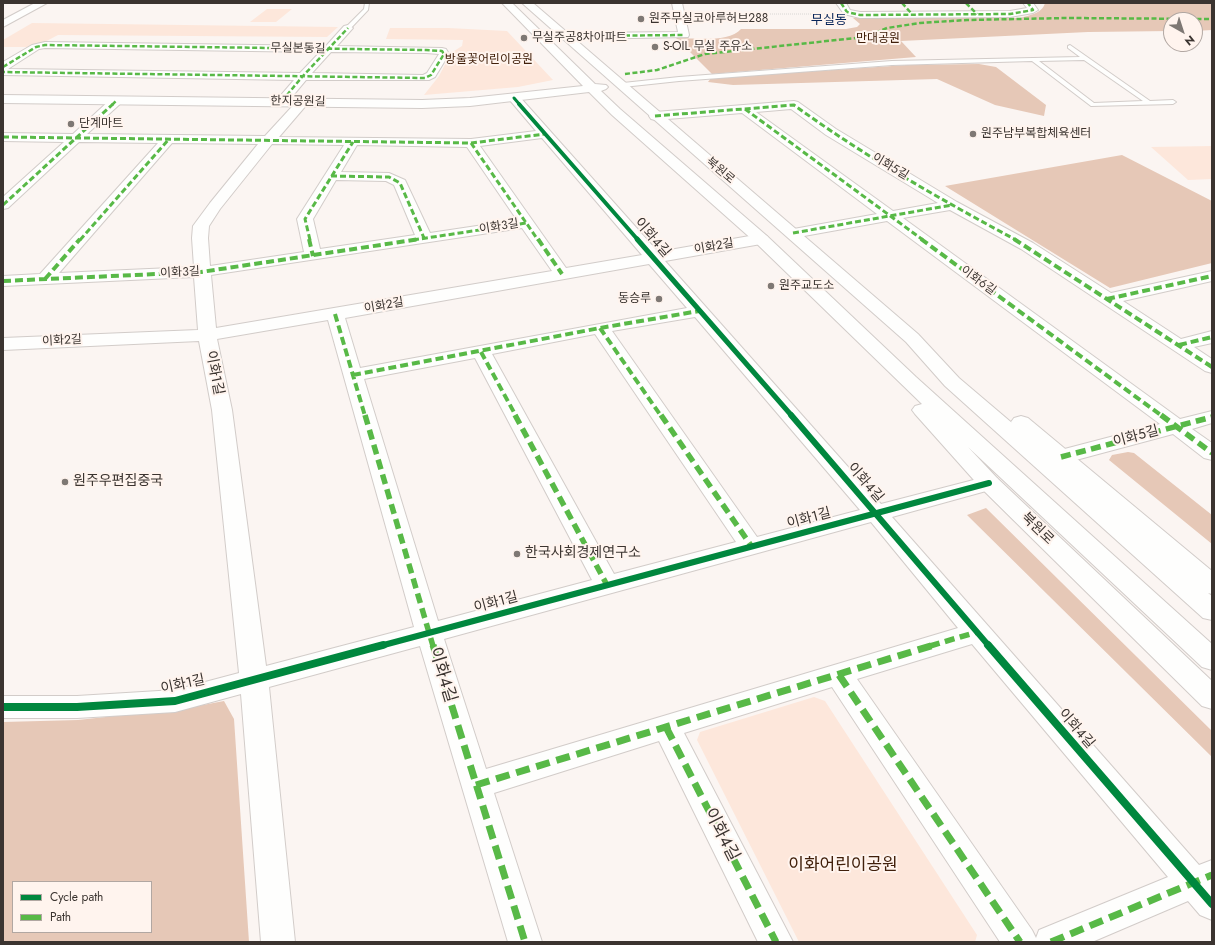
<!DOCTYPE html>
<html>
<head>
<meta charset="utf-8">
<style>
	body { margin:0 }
	#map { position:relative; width:1215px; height:945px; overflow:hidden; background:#fbf5f2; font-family:Jost,sans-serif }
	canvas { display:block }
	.frame { position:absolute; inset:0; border:4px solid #3b3430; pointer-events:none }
	.legend { position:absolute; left:12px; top:881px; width:140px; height:52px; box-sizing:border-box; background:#fff4ee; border:1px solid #b1a7a2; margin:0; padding:5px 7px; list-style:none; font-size:12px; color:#3b3430 }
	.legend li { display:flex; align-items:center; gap:8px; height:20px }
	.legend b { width:20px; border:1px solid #b1a7a2 }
	.north { position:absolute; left:1163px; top:12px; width:40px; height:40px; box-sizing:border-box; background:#fff4ee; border:1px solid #b1a7a2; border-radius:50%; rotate:141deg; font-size:11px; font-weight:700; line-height:16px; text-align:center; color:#3b3430 }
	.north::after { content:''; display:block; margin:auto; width:14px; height:18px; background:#7e7874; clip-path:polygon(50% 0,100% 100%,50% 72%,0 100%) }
</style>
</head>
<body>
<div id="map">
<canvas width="1215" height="945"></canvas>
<div class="frame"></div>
<ul class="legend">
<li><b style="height:5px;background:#00873e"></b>Cycle path</li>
<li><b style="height:5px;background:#58b947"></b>Path</li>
</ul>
<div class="north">N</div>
</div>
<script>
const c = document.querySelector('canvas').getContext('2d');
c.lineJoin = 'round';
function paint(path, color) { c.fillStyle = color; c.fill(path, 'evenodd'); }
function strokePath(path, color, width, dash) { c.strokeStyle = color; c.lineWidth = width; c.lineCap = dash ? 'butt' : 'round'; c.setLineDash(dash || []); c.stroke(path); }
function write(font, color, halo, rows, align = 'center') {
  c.font = font + ' Jost,"Noto Sans KR",sans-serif'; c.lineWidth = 4; c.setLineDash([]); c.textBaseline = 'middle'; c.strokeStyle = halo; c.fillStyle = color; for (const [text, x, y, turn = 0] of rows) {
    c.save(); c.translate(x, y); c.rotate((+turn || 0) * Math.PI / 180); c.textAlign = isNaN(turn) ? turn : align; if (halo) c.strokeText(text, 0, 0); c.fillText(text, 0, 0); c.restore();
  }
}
paint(new Path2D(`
	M267 9H292L276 22H250Z
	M32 23 338 27 327 37 58 35 39 45 28 47H3V40Z
	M390 28H448L507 31 553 80 518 87 424 95 439 76 451 53 462 46 463 40 386 39Z
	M1212 146V179L1188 180 1151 147Z
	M814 697 825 701 977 935 975 942H799L697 740 700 732Z`), '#fde7db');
paint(new Path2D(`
	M1045 3H1212V30L1195 31V20H1171V31L1088 32 901 41 916 57 712 74 676 38C694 38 729 43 741 29H846L857 27 860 24 853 18H1020C1029 15 1042 14 1045 3Z
	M979 64 996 67 1046 105 1044 116 995 105 937 79 733 85 708 82 711 78 907 65Z
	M1122 155 1212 201V263L1110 288 945 186Z
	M1128 452 1134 453 1212 515V544L1109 460 1112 455Z
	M986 508 1212 731V757L967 515Z
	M224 701 234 719 249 942H3V722L78 720 187 708ZM13 882H151V932H13Z`), '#e6c8b7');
const lane = new Path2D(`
	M365 3H369L368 10 350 29H346V27L364 9Z
	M1070 45 1150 101 1173 100 1176 102 1173 104 1091 106 1032 61 892 65 679 81 623 87 620 85 623 83 679 77 892 61 1080 57 1068 48V46ZM1084 60 1143 101 1094 103 1039 61Z`);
const street = new Path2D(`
	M672 3H682L689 35 688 37 580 39 575 36 580 33 678 32Z
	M836 3H846L850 10 860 12 1010 11 1027 8 1023 3H1033L1038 10 1033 13 1010 17 860 18 844 14Z
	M348 25 353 28 337 46 442 48 446 49 449 54 435 77 429 80H306L286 104H278L276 101 294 80 3 75V62L32 45 45 42 326 46 344 26ZM45 48 320 52 300 73 8 69 39 49ZM331 52 426 53 439 54 427 73 423 75 312 73Z
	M514 94 518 95 658 252 761 234 767 236 769 239 767 242 761 244 665 261 881 504 989 476 997 478 1000 483 997 488 892 517 1199 865 1212 860V920L1200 915 1188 901 1092 942H1000L832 687 684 733 793 942H758L659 741 494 793 542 942H508L420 646 269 687 295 942H261L241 694 175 712 77 718H3V696H77L175 690 239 673 212 410 199 341 3 350V338L198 330 194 277 3 286V276L40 274 158 143 79 142 8 208 3 209V197L64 142 3 141V133L73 134 112 98H120L122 101 120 104 87 134 265 136 299 99H307L309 102 279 137 471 139 536 131 508 98 510 95ZM542 138 642 255 566 268 480 146ZM172 143 258 144 210 203 193 226 192 238 194 267 59 273ZM272 144 344 145 297 219 304 252 210 266 208 238 209 226 220 209ZM357 145 467 147 517 220 430 233 405 180 389 173 341 172ZM336 180 386 181 394 185 415 235 320 249 313 219ZM522 228 552 271 216 328 211 275ZM649 264 687 308 360 368 345 318ZM695 317 860 510 757 537 612 331ZM328 320 414 627 266 666 232 410 217 339ZM595 334 736 542 614 574 492 354ZM475 358 592 580 438 621 364 379ZM871 522 958 628 486 769 444 639ZM972 644 1168 877 1039 930 1036 938 1032 930 857 679Z
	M794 101 798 102 836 129 957 202 1033 243 1111 293 1212 271V281L1123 301 1181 339 1212 331V343L1194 347 1212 359V373L1205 371 1021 249 950 210 903 218 1180 419 1212 411V423L1192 429 1212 443V460L1204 458 1173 434 1061 464 1053 462 1050 457 1053 452 1160 424 887 221 793 238 788 236 785 233 788 230 877 214 742 113 655 120 651 119 649 116 651 113 655 112ZM791 109 826 135 938 203 893 211 756 112Z`);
const secondary = new Path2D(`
	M35 3H47L3 27V20Z
	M502 3H512L595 84 606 85 608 87 606 89 601 91 620 109 767 236 916 377 1212 644V670L1202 667 968 447 997 478 1212 681V709L1202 706 981 488 915 414 912 410 915 406 922 404 755 242 612 115 589 92 470 106 422 108 3 103V95L422 100 470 98 583 86Z
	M522 3H533L918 334 959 378 1012 423 1011 422 1014 418 1021 416 1028 418 1212 571V594L1208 593 1212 596V620L1203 618 945 386 906 342Z`);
strokePath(lane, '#d2ccc9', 2);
strokePath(street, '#d2ccc9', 2);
strokePath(secondary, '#d2ccc9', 2);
strokePath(new Path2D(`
	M696 14H829`), '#d8d6d4', 1, [1, 1]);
paint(lane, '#fefefd');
paint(street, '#fefefd');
paint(secondary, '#fefefd');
strokePath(new Path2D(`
	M841 3 847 12 860 15 1010 14 1033 10 1028 3
	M902 3 912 14
	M966 3 977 14
	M580 36 684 35
	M3 67 36 47 45 45 426 50 442 51 444 54 431 75 425 78 3 72
	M625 74 657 70 705 54 865 37 887 28 920 23 967 20 1066 18 1212 19
	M282 101 302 77 348 28
	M112 105 116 101`), '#58b947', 2.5, [5, 2.5]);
strokePath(new Path2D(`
	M745 109 923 240
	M655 116 794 105C864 156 940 199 1016 240
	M3 137 471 143 545 134
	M471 143 538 240
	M331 176 389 177 400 183 424 238
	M3 205 113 104
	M793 233 952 205
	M80 240 169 139
	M310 240 305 219 353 142
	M413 240 526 223`), '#58b947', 3, [6, 3]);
strokePath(new Path2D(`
	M309 239 313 256
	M538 239 562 274
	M921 239 1162 416
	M1014 239 1212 367
	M45 279 80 239
	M3 281 201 272 420 239
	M1107 299 1212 276
	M335 314 365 416
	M600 328 661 416
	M1179 345 1212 337
	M481 352 516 416
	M353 375 600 328 699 311`), '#58b947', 4, [8, 4]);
strokePath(new Path2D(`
	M365 415 433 646
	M515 415 607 585
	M661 415 752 547
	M1161 415 1212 453
	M1061 457 1212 417
	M930 646 977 632`), '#58b947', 5.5, [10, 5.5]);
strokePath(new Path2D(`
	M433 645 525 942
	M839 675 1020 942
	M666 727 776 942
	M476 785 934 645
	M1051 942 1212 875`), '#58b947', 7, [14, 7]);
strokePath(new Path2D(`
	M514 98 520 105`), '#00873e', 3);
strokePath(new Path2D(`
	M519 104 638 240`), '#00873e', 4);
strokePath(new Path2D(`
	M637 239 792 416`), '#00873e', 5);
strokePath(new Path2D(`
	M791 415 989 646
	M380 646 989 483`), '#00873e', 6);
strokePath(new Path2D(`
	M988 645 1212 904
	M3 707H77L175 701 383 645`), '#00873e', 8);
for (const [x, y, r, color] of [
	[641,19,4,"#7e7874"],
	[524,38,4,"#7e7874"],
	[655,47,4,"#7e7874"],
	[71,124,4,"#7e7874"],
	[973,134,4,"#7e7874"],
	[771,286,4,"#7e7874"],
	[659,299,4,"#7e7874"],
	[65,482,4,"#7e7874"],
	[517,554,4,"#7e7874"]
]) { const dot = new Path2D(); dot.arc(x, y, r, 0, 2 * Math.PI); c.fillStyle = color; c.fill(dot); strokePath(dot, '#fff4ee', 1.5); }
write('12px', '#3b3430', '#fff4ee', [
	["원주무실코아루허브288",649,19],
	["무실주공8차아파트",532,38],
	["S-OIL 무실 주유소",663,47],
	["단계마트",79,124],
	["원주남부복합체육센터",981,134],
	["원주교도소",779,286],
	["동승루",651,299,"right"]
], 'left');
write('12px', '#41200b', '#fff4ee', [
	["만대공원",878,39],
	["방울꽃어린이공원",489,60]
]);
write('12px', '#3b3430', '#fff4ee', [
	["무실본동길",298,49,1],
	["한지공원길",298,102,1],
	["이화5길",890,167,31],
	["북원로",720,171,40],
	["이화3길",499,227,-9],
	["이화2길",714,247,-10],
	["이화3길",180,273,-3],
	["이화6길",978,281,36],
	["이화2길",384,306,-10],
	["이화2길",62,341,-3]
]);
write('13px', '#082559', '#fff4ee', [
	["무실동",829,21]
]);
write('14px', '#3b3430', '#fff4ee', [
	["이화4길",652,238,49],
	["이화1길",214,373,79],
	["이화5길",1136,437,-15],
	["이화4길",865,483,49],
	["이화1길",809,519,-15],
	["북원로",1037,529,44],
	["이화1길",496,603,-15],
	["이화1길",183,685,-12],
	["이화4길",1076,729,49]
]);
write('14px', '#3b3430', '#fff4ee', [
	["원주우편집중국",73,482],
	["한국사회경제연구소",525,554]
], 'left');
write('17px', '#3b3430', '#fff4ee', [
	["이화4길",442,675,73],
	["이화4길",721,835,63]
]);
write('17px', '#41200b', '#fff4ee', [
	["이화어린이공원",843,866]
]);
</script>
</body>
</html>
